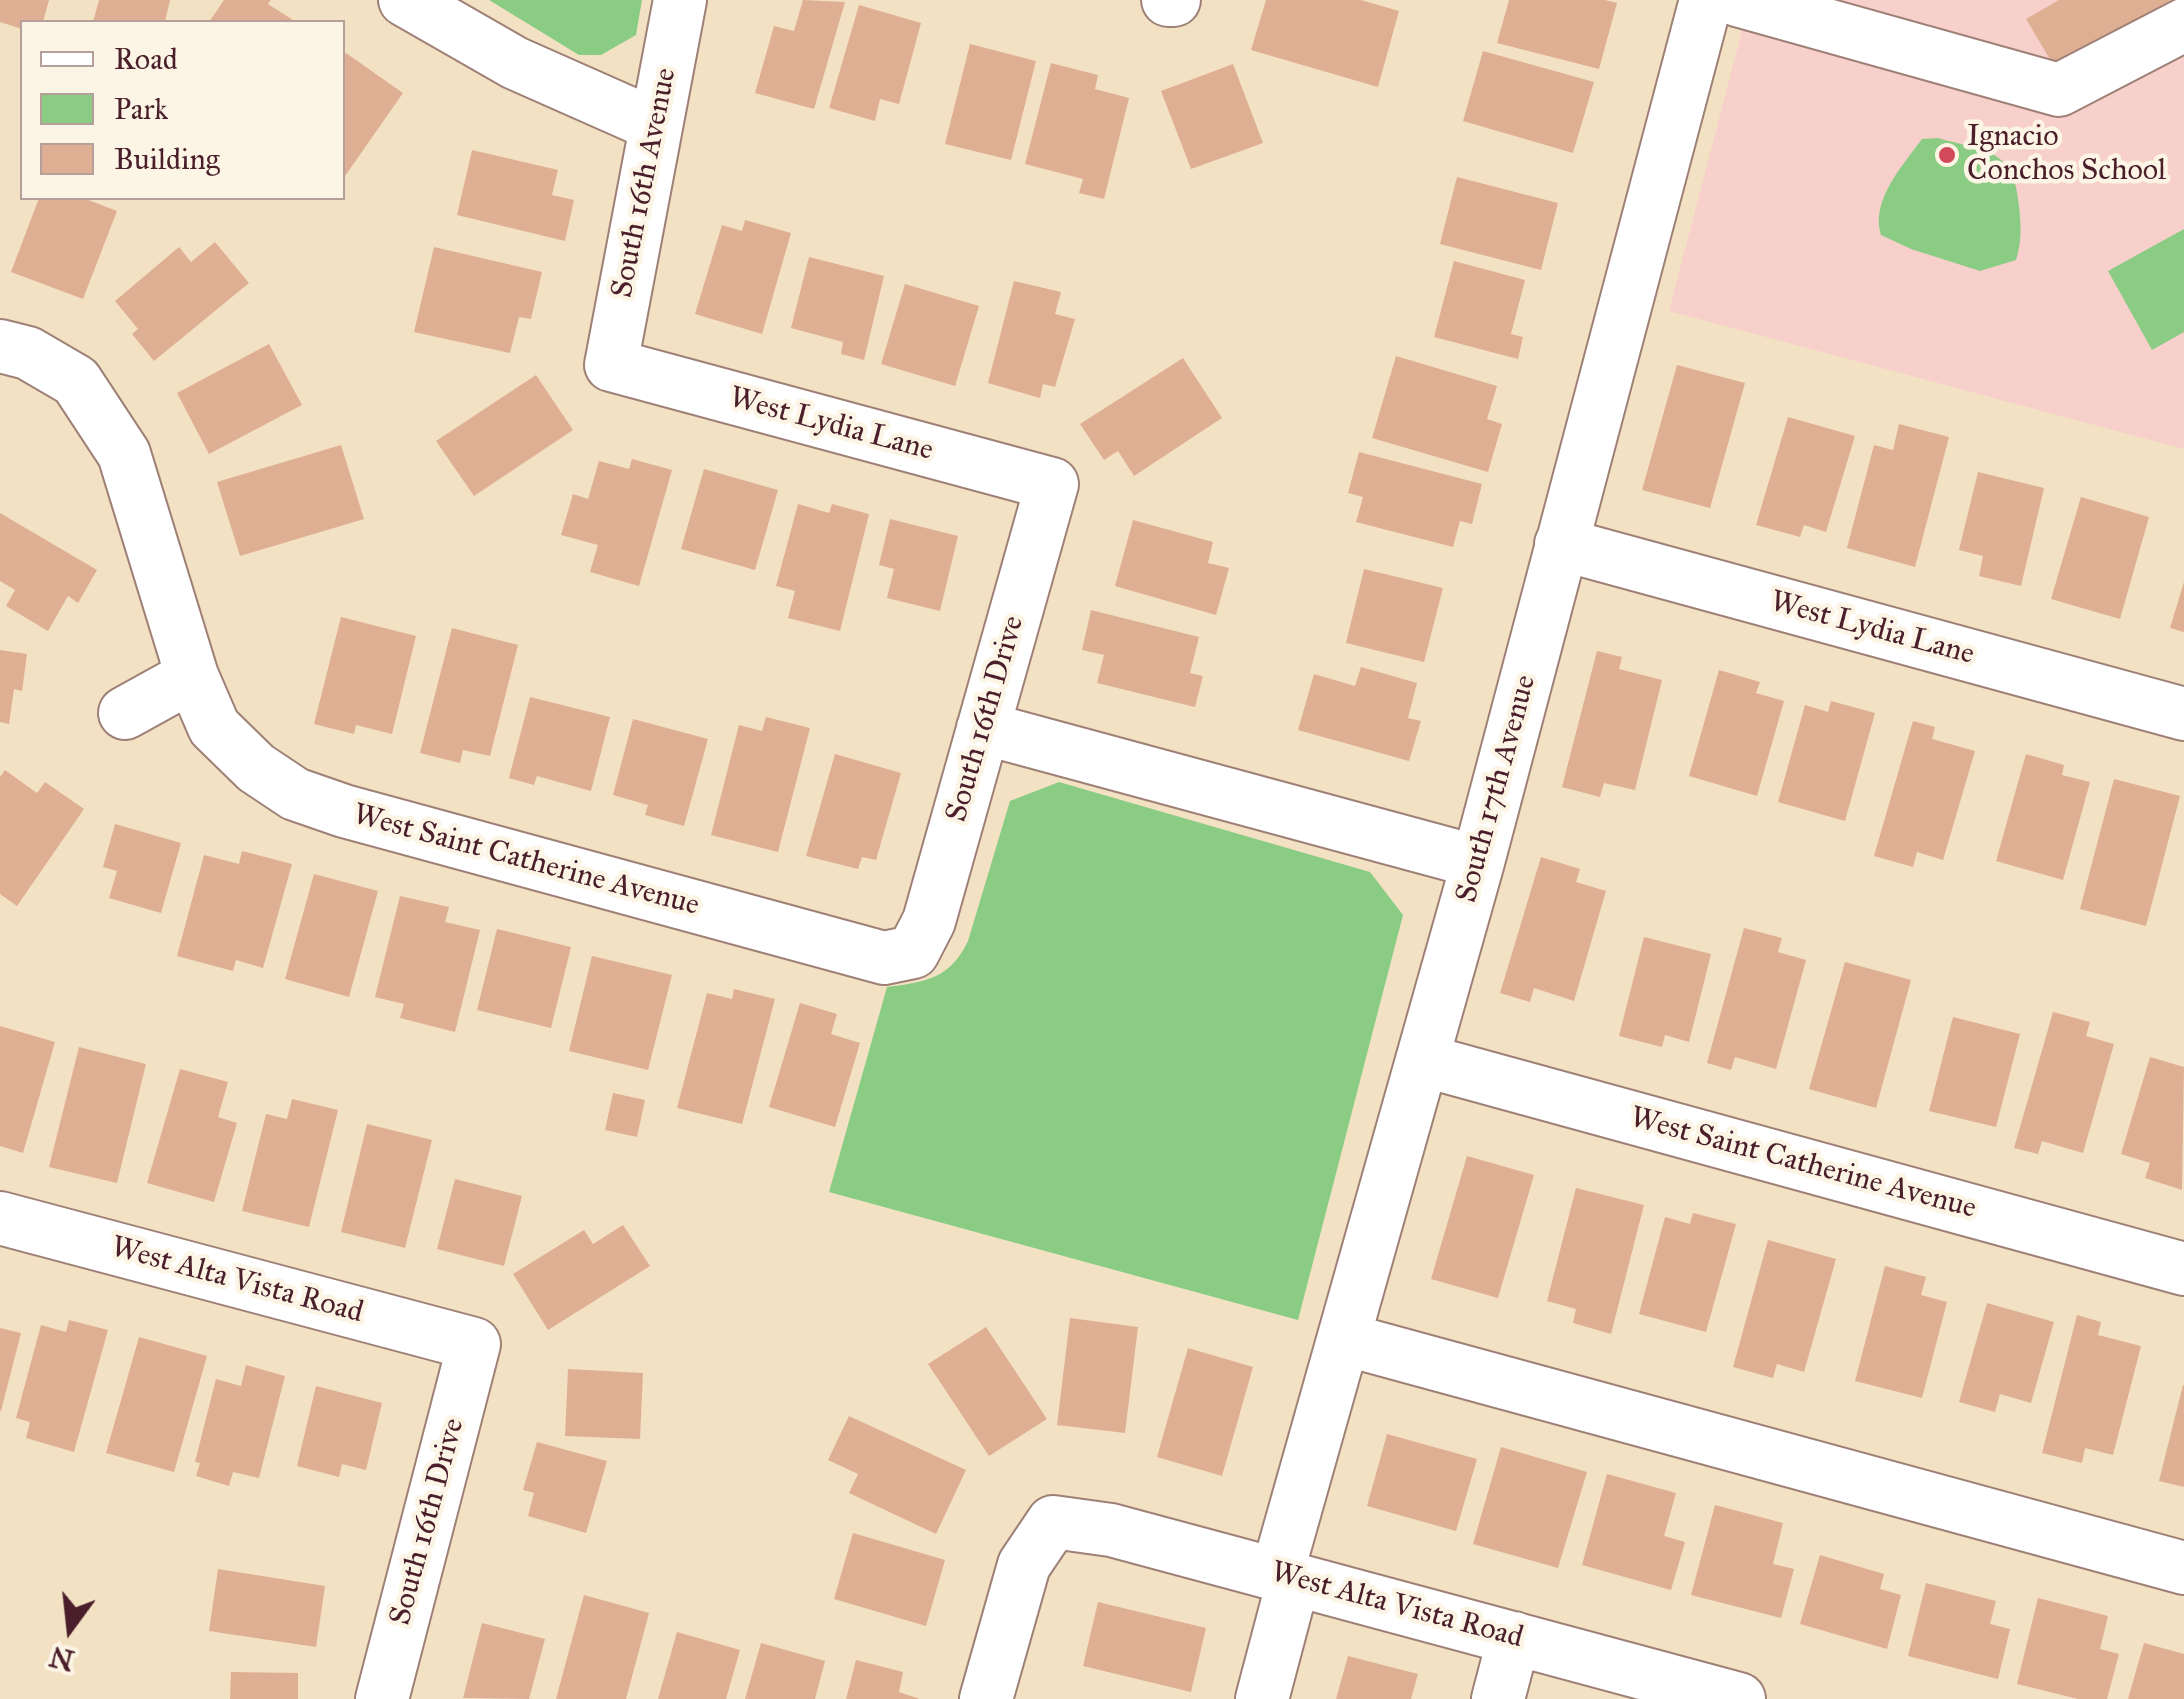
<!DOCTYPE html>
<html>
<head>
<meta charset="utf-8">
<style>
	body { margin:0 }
	#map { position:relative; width:2184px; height:1699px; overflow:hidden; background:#f3e1c3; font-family:"IM FELL Great Primer",serif }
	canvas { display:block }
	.legend { position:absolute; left:20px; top:20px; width:325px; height:180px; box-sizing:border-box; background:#fcf5e5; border:2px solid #b59f9b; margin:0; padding:12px 18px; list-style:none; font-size:30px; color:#4a1f2b }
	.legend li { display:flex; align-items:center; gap:20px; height:50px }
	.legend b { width:50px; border:2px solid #b59f9b }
	.north { position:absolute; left:20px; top:1579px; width:100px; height:100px; -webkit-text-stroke:8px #fcf5e5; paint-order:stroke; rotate:195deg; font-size:28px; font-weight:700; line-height:40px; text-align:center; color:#4a1f2b }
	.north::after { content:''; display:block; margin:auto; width:35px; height:45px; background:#4a1f2b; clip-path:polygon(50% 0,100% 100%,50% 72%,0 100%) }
</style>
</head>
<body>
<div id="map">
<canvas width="2184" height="1699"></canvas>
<ul class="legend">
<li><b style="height:12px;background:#fff"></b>Road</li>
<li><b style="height:28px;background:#8bcc84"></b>Park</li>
<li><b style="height:28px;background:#dfaf94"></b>Building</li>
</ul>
<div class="north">N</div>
</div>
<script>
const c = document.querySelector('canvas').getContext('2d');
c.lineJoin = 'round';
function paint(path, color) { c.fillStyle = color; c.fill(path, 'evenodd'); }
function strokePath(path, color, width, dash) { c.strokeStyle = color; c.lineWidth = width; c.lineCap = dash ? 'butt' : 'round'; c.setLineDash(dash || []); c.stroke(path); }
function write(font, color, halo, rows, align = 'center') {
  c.font = font + ' "IM FELL Great Primer",serif'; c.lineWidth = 9; c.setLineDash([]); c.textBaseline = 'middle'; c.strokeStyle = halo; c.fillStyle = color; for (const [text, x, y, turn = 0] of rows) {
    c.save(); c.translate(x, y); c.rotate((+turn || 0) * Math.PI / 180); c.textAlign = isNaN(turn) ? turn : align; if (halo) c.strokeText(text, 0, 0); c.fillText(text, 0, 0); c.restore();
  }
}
paint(new Path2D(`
	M1750 0H2184V449L1669 311Z`), '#f7d0cb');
paint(new Path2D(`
	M489 0H642L636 35 601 55H579Z
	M1938 138C1987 152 2014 148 2019 206 2021 226 2022 241 2016 260L1980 271 1911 249 1881 235C1870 201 1903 165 1922 139Z
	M2184 229V332L2152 350 2108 271Z
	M1059 782 1370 872 1403 915 1298 1320 829 1192 887 987C925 982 950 979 968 941L1010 801Z`), '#8bcc84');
paint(new Path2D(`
	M0 0H49L43 22H22V29L0 22Z
	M99 0H170L165 22H93Z
	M224 0H271L268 4 293 20 292 22H209Z
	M803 0 845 2 814 109 755 93 774 26 794 31Z
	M1266 0H1361L1399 11 1378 87 1251 50Z
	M1509 0H1605L1617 3 1599 69 1497 43Z
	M2059 0H2171L2054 66 2026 19Z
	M859 5 921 23 899 104 880 99 875 121 829 108Z
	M970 44 1036 61 1011 160 945 144Z
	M1483 51 1594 82 1573 153 1463 121Z
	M346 53 403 93 345 176 342 59Z
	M1051 63 1098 75 1095 89 1129 98 1104 199 1079 193 1083 179 1025 164Z
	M1233 64 1263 143 1191 169 1161 91Z
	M472 150 558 170 552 195 574 200 565 241 457 215Z
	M1457 177 1558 203 1541 270 1440 244Z
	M39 198H83L117 211 83 299 11 272Z
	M745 220 791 233 762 334 695 314 722 225 742 231Z
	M215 242 249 283 154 361 132 334 138 329 115 301 179 247 191 262Z
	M434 247 542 272 531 319 519 317 510 353 414 332Z
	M809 257 884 276 864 360 841 354 843 342 791 328Z
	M1454 261 1525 280 1511 334 1523 337 1518 359 1434 337Z
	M1014 281 1061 292 1055 314 1075 319 1055 387 1043 384 1040 398 988 383Z
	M905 284 979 306 955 386 881 364Z
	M269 344 302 405 209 454 177 393Z
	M1396 356 1497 386 1487 419 1502 424 1488 472 1372 438Z
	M1183 358 1222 418 1134 476 1118 451 1104 460 1080 424Z
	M1677 365 1745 383 1710 508 1642 490Z
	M536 375 573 430 474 496 436 441Z
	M1788 417 1855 436 1826 532 1804 525 1800 537 1756 525Z
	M1899 424 1949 437 1915 567 1847 548 1874 445 1893 450Z
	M341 445 364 519 240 556 217 482Z
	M1359 452 1482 484 1472 524 1460 521 1453 547 1356 522 1363 497 1348 493Z
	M632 459 672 470 639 586 590 572 598 545 561 535 573 494 588 499 599 461 629 469Z
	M704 469 778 490 755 570 681 549Z
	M1978 472 2044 488 2021 586 1979 576 1983 556 1959 550Z
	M2081 497 2149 517 2120 619 2051 599Z
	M798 504 829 513 832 504 869 514 840 631 788 618 795 591 776 586Z
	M0 513 97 570 78 603 68 596 48 631 6 606 15 590 0 581Z
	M890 519 958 536 940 611 887 598 894 569 879 565Z
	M1133 520 1213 542 1208 563 1229 568 1216 615 1115 586Z
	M1364 569 1443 588 1424 662 1346 643Z
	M2184 582V632L2170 628Z
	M1091 610 1199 637 1190 673 1203 676 1195 707 1097 683 1104 655 1082 650Z
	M341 617 416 636 392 734 356 725 354 734 314 724Z
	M452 628 518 645 490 756 463 750 460 763 420 753Z
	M0 650 27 654 22 691 14 689 9 724 0 722Z
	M1597 651 1622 657 1619 669 1662 680 1635 790 1604 783 1600 797 1562 787Z
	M1361 667 1417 683 1408 718 1421 721 1409 761 1298 730 1314 674 1355 686Z
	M1719 670 1760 682 1756 693 1784 701 1757 796 1689 776Z
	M530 697 610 717 591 791 537 776 534 785 509 778Z
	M1831 701 1875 713 1845 821 1778 802 1805 705 1828 712Z
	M766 717 810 728 778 852 711 835 739 725 762 731Z
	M633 719 708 739 684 826 645 815 648 805 613 795Z
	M1913 721 1935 727 1932 739 1975 751 1943 860 1917 852 1913 867 1874 856Z
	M835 754 901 773 876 860 862 857 858 869 806 856Z
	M2026 754 2064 765 2062 775 2090 782 2063 880 1996 861Z
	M5 770 37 793 45 782 84 809 17 906 0 894V777Z
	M2114 779 2180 796 2146 926 2080 909Z
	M115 824 181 843 161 913 109 898 117 871 103 867Z
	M242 851 292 864 263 968 236 960 233 971 177 956 204 855 239 864Z
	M1541 857 1580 869 1576 882 1606 891 1574 1001 1534 988 1530 1002 1500 993Z
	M314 874 378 891 349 997 285 979Z
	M400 896 449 907 445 922 480 930 455 1032 400 1018 404 1004 375 997Z
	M1744 928 1782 938 1778 952 1806 960 1776 1069 1735 1057 1731 1070 1707 1063Z
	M497 929 571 947 551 1028 477 1010Z
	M1644 937 1711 954 1689 1042 1665 1035 1662 1047 1619 1036Z
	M592 956 672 975 648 1070 569 1051Z
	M1845 962 1911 980 1876 1108 1809 1089Z
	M734 989 775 999 742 1124 677 1108 707 993 732 999Z
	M800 1003 837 1014 831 1034 860 1043 835 1127 769 1107Z
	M2053 1012 2090 1022 2086 1036 2114 1044 2083 1153 2042 1141 2038 1154 2014 1148Z
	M1953 1017 2020 1034 1996 1127 1929 1111Z
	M0 1026 55 1042 23 1153 0 1146Z
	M79 1047 146 1064 117 1183 49 1167Z
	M2150 1057 2184 1067 2182 1190 2145 1178 2150 1163 2121 1154Z
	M180 1069 228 1082 218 1117 237 1123 214 1202 147 1183Z
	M613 1093 645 1100 637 1137 605 1130Z
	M292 1099 338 1110 309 1227 242 1211 266 1114 287 1119Z
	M367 1124 432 1140 405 1248 341 1232Z
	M1467 1156 1534 1175 1498 1298 1431 1279Z
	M455 1179 522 1196 504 1266 437 1249Z
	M1576 1188 1644 1205 1611 1334 1573 1323 1576 1309 1547 1301Z
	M1693 1213 1736 1224 1706 1332 1639 1314 1665 1217 1690 1224Z
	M623 1225 650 1266 548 1330 513 1274 584 1230 593 1244Z
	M1768 1240 1836 1259 1804 1372 1777 1364 1773 1378 1733 1367Z
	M1885 1266 1926 1277 1921 1295 1947 1302 1922 1398 1855 1381Z
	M1987 1303 2054 1322 2031 1403 2000 1394 1995 1412 1959 1402Z
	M2077 1315 2101 1322 2098 1335 2141 1346 2113 1455 2085 1448 2082 1463 2042 1453Z
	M1070 1318 1138 1327 1125 1433 1057 1425Z
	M69 1320 108 1330 74 1452 26 1438 30 1422 16 1418 41 1325 66 1332Z
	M986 1327 1047 1419 989 1456 928 1364Z
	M0 1328 21 1333 1 1411H0Z
	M139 1337 207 1356 174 1472 106 1453Z
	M1188 1348 1253 1367 1222 1476 1157 1457Z
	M246 1365 285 1376 259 1478 233 1472 229 1486 196 1476 200 1463 195 1462 216 1379 241 1386Z
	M568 1369 643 1373 640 1439 565 1436Z
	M2183 1385H2184V1487L2159 1481Z
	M316 1386 382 1403 366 1470 342 1464 339 1477 297 1466Z
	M849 1416 966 1470 936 1534 849 1493 858 1474 828 1460Z
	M1387 1434 1477 1459 1456 1531 1367 1506Z
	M537 1442 607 1461 586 1533 528 1516 534 1493 523 1490Z
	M1501 1447 1587 1472 1558 1568 1473 1544Z
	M1607 1474 1676 1493 1664 1536 1685 1542 1671 1590 1582 1565Z
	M1715 1505 1783 1523 1773 1564 1794 1569 1781 1618 1691 1595Z
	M853 1533 945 1560 926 1626 834 1599Z
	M1820 1555 1884 1574 1880 1589 1901 1595 1887 1649 1800 1624Z
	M218 1569 325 1586 316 1647 209 1631Z
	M1926 1583 1996 1601 1990 1624 2010 1629 1998 1679 1908 1656Z
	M584 1595 649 1613 626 1699H556Z
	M2038 1598 2108 1616 2100 1649 2119 1654 2107 1699H2078L2017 1684Z
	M1098 1602 1206 1628 1191 1692 1083 1666Z
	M482 1623 545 1639 529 1699 463 1698Z
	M677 1632 740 1650 726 1699H658Z
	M761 1643 825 1661 815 1699H745Z
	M2144 1643 2184 1654V1699H2128Z
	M1348 1656 1418 1674 1411 1699H1336Z
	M856 1660 903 1672 899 1692 920 1699H846Z
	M231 1672 298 1673V1699H230Z`), '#dfaf94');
const minor = new Path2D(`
	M405 0 515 63 655 125
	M1168 0H1174
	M1737 0 2059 90 2184 25
	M0 346 28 353 76 381 124 454 192 676 214 727 256 768 295 794 344 811 884 958 913 952 929 921 1052 484 611 365 680 0
	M1561 544 2184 714
	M125 713 192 676
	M983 728 1478 862
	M1422 1060 2184 1269
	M0 1218 474 1344 382 1699
	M1344 1339 2184 1568
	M1277 1574 1478 862 1706 0
	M986 1699 1024 1565 1053 1522 1111 1530 1739 1699
	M1262 1699 1294 1578
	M1498 1699 1514 1638`);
strokePath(minor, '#9e8077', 56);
strokePath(minor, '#fff', 52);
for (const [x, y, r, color] of [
	[1947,155,10,"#d1495b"]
]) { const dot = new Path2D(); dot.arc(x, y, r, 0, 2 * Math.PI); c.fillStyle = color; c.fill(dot); strokePath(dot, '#fcf5e5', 4); }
write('30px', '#4a1f2b', '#fcf5e5', [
	["Ignacio",1967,138],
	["Conchos School",1967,172]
], 'left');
write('30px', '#4a1f2b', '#fcf5e5', [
	["South 16th Avenue",645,183,-79],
	["West Lydia Lane",831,425,15],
	["West Lydia Lane",1872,629,15],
	["South 16th Drive",986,719,-74],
	["South 17th Avenue",1497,789,-75],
	["West Saint Catherine Avenue",526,861,15],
	["West Saint Catherine Avenue",1803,1164,15],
	["West Alta Vista Road",237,1281,15],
	["South 16th Drive",428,1522,-75],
	["West Alta Vista Road",1397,1606,15]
]);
</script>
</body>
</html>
